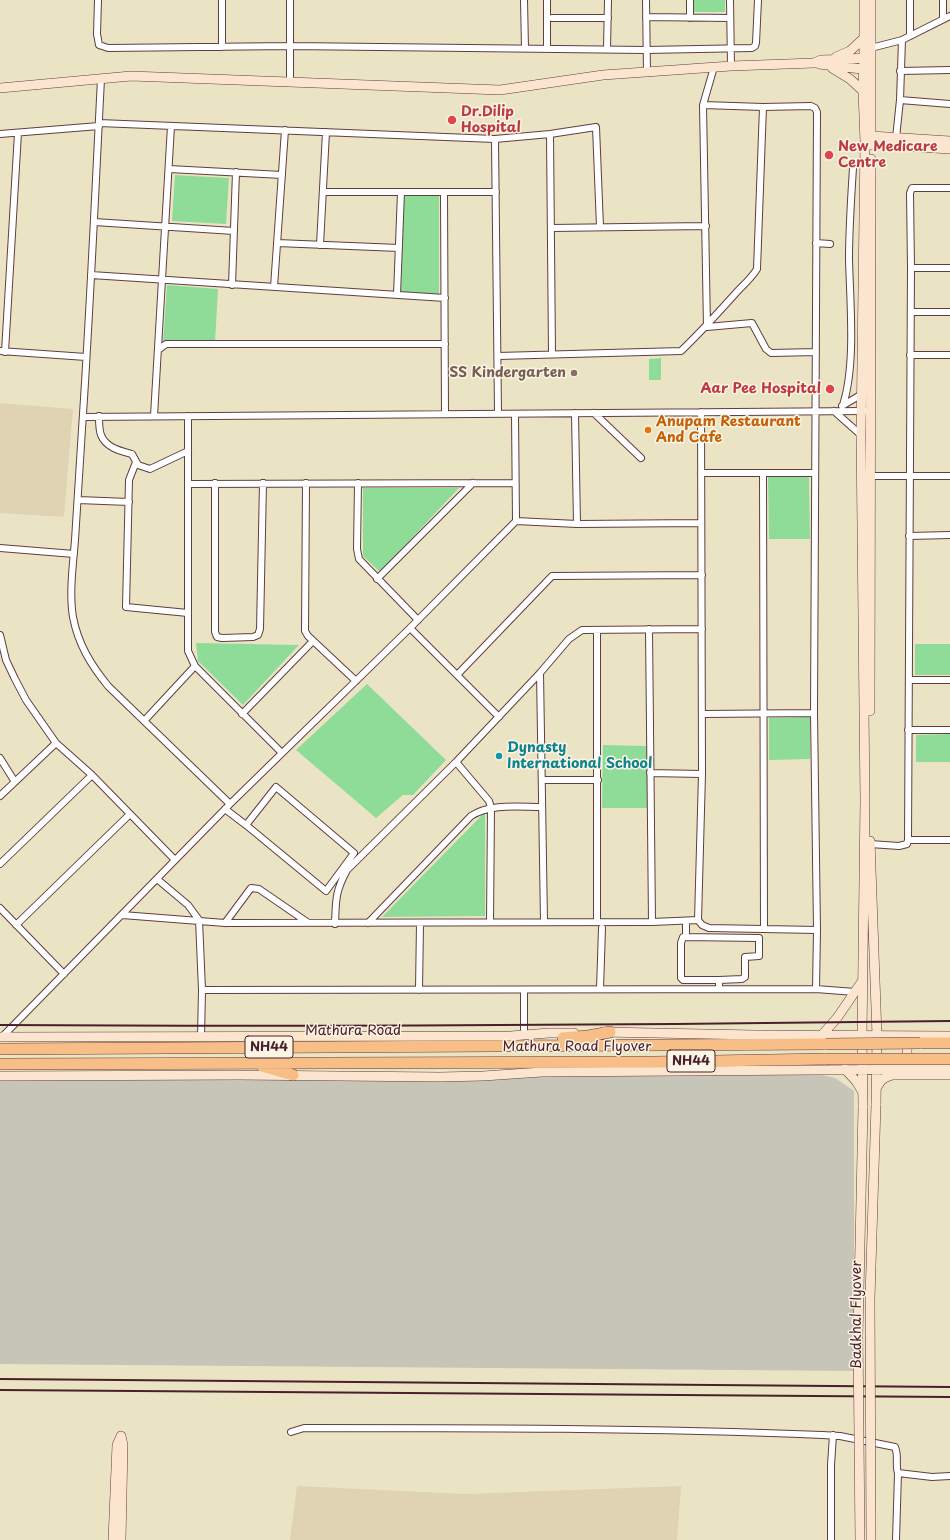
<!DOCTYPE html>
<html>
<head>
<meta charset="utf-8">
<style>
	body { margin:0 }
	canvas { display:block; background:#ebe4c4 }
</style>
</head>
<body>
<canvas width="950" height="1540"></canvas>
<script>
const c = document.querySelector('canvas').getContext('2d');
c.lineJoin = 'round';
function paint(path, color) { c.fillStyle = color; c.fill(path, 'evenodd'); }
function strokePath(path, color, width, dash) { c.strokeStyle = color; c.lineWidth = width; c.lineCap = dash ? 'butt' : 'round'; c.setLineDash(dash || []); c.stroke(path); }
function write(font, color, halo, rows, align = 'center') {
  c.font = font + ' "Playpen Sans",sans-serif'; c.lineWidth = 3; c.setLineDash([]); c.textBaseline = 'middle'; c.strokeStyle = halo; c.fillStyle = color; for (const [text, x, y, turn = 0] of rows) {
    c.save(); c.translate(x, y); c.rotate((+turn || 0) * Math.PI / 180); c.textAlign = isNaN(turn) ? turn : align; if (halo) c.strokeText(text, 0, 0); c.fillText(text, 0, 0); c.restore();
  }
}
paint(new Path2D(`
	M0 403 73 409 64 517 0 513Z
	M297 1486 465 1494 681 1486 677 1540H290Z`), '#dfd3b4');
paint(new Path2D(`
	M813 1073 835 1078 854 1091V1371L0 1364V1075Z`), '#c7c5b8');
paint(new Path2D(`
	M693 0H725V12H693Z
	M175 175 229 178 226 224 172 221Z
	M404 195 439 196V295L401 293Z
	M167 285 218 289 215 343 163 344Z
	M661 358V380H649V359Z
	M768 477H809L810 539H769Z
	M363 488H459L380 572 363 556Z
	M196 643H197L299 645 243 705 198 661Z
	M915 644H950V675H915Z
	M367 684 446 760 413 795H403L376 818 296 750Z
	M810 717V759L769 760V718Z
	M950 734V762H916V735Z
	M603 745 647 746V808H602Z
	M485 812V916L382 917Z`), '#8fdc99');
const street = new Path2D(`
	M98 0 97 34 99 45 108 48 290 46 646 50 752 48 755 46 756 43 758 0
	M290 0V82
	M524 0 525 48
	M646 0 647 72
	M690 0V18
	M730 0 731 66
	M910 0V36
	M943 0V18
	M646 17 730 18
	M552 18H608
	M222 47V0
	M547 48V0
	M871 48 902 40 950 16
	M607 49 608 0
	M900 71 950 70
	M101 79C95 196 90 312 82 429 80 466 77 503 75 540 73 565 69 593 73 617 78 644 91 665 108 686L230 804
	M900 100 950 104
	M703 105 714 67
	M99 123 495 139 550 134 596 127 600 227
	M0 134 99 126
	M550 134 552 354
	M896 138 900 100 902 40
	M495 139 498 414
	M169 169 282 175
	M323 192H496
	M444 192 445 414
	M94 222 234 231
	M551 228 706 226
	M277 243 399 248
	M816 243 830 244
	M320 245 326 132
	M911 268H950
	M91 275 445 298
	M232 285 236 172
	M274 287 285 130
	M397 295 401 192
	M911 312H950
	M158 350 166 344H445
	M0 351 86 357
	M5 352 18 133
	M816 352 771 353 766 349 752 323 707 327 703 105 763 107 811 106 815 108 817 112 814 713 817 930 816 989
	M910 355H950
	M498 356 681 351C700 333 717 314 735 294 742 286 751 279 757 269L763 107
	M843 405C856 364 850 303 849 259 849 229 851 199 853 168
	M842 406 862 394
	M834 411 861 435
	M701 412 702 774 698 920 702 925 709 928 817 930
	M575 413 577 524
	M594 413 641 458
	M99 416C99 422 99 430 101 435 106 448 121 451 132 454L138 465 150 469 188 451
	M154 416 171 126
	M188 416V651L195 666 282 753
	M83 417 865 411
	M136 462 129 480 126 607 188 613
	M701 473H815
	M763 473 764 929
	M868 476H950
	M215 483V632L217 637 222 638 253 637 258 635 260 629 263 483
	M306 483 305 631 308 636 356 681
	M358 483 357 549 359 559 418 620
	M189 484 515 483
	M78 500 129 502
	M516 521 577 524 701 523
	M909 536 950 535
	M0 548 74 554
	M377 579 473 483
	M410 628 499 717
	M649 629 652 922
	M597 630V922
	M0 635 6 660 15 679 26 700 56 743 92 775 175 860
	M540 673 544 922
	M457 675 552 576 702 575
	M909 680H950
	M242 714 313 641
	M703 714 814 713
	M144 721 195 666
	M908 730H950
	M0 758 15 782
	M456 762 489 801 491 808 490 922
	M650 773 702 774
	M542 780H598
	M0 796 56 743
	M225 809 246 825 326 891 354 853 276 787 246 825
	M908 840H950
	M870 844 899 846 907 844 908 840 911 268 910 193 912 188H950
	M0 864 92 775
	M157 879 188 905 199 920 202 990 201 1037
	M0 908 64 974
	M122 915 225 923 652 922 698 920
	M686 921V937
	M225 923 251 888 259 889 307 922
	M368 923 471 816C490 803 519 807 542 807
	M335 924C336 900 335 892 347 870L456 762 540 673 569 639 582 630 702 629
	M16 925 129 815
	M719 980H683L681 978V943L683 937 759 938V956L745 957V977L742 979 719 980V989
	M600 989 602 928
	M202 990 816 989 855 992
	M419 990 420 923
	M524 1035V990
	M2 1037 230 804 410 628 516 521 515 414
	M291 1432 304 1428C477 1428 650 1428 822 1435L840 1436 895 1447C899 1456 895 1465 898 1473L932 1477 950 1476
	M831 1540V1465L833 1435
	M896 1540 898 1473`);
const secondary = new Path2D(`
	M836 57 850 51 864 38
	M819 64 870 70
	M832 68 850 79 863 91
	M0 88 131 76 500 90 603 75 731 66 814 63 821 60 870 58
	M950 141 871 136 865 140 871 144 950 149
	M871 145V0
	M870 711 871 159
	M870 841 877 1036 876 1105
	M603 1032 755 1035 950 1036
	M821 1036 837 1018 863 980
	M0 1037 511 1036 549 1033H574
	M911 1065C906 1058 905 1044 912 1038
	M845 1069 856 1081 862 1091
	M0 1076 239 1075 440 1077 483 1076 542 1072 950 1069
	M876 1089C880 1081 883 1077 892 1075H950
	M863 1107 862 1035 865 801 861 435 865 142 863 91 864 59V0
	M113 1540 117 1445 121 1436
	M121 1540 123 1445 121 1436`);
const highway = new Path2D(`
	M563 1038 588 1036 610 1032
	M920 1043H950
	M0 1049 826 1044
	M0 1064 655 1062 825 1059
	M262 1066 293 1075`);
strokePath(street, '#623d42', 8);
strokePath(secondary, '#623d42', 10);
strokePath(highway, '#623d42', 12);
strokePath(street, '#fff', 6);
strokePath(secondary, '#fce5cf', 9);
strokePath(highway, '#f7be87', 11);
strokePath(new Path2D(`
	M0 1025C317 1027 633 1025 950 1021
	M0 1379 950 1387
	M0 1390 950 1397`), '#4a1f2b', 2);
const secondaryBridge = new Path2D(`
	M860 1540 858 1336 863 1107
	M871 1540 870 1298 876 1105`);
const highwayBridge = new Path2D(`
	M826 1044 920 1043
	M825 1059H950`);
strokePath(secondaryBridge, '#623d42', 10, []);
strokePath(highwayBridge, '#623d42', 12, []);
strokePath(secondaryBridge, '#fce5cf', 9);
strokePath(highwayBridge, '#f7be87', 11);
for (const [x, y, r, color] of [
	[452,120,5,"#e0444e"],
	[829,155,5,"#e0444e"],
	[574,373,4,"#8d6e63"],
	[830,389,5,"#e0444e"],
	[648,430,4,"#e8710a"],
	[499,756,4,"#0f9aa8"]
]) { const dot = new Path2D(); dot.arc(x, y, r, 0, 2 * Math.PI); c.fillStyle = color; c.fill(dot); strokePath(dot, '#fcf5e5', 1.5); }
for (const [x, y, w] of [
	[269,1047,48],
	[691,1061,48]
]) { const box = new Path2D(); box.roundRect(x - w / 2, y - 11, w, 22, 3); c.fillStyle = '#fcf5e5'; c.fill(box); strokePath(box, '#4a1f2b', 1); }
write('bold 13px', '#4a1f2b', null, [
	["NH44",269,1047],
	["NH44",691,1061]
]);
write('bold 14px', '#be3a42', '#fcf5e5', [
	["Dr.Dilip",461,112],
	["Hospital",461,128],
	["New Medicare",838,147],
	["Centre",838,163],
	["Aar Pee Hospital",821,389,"right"]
], 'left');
write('bold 14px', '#785e54', '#fcf5e5', [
	["SS Kindergarten",566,373]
], 'right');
write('bold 14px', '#c56008', '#fcf5e5', [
	["Anupam Restaurant",656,422],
	["And Cafe",656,438]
], 'left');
write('bold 14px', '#0d838f', '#fcf5e5', [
	["Dynasty",507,748],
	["International School",507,764]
], 'left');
write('14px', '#4a1f2b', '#fcf5e5', [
	["Mathura Road",353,1031],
	["Mathura Road Flyover",577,1047],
	["Badkhal Flyover",857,1315,-90]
]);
</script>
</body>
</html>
